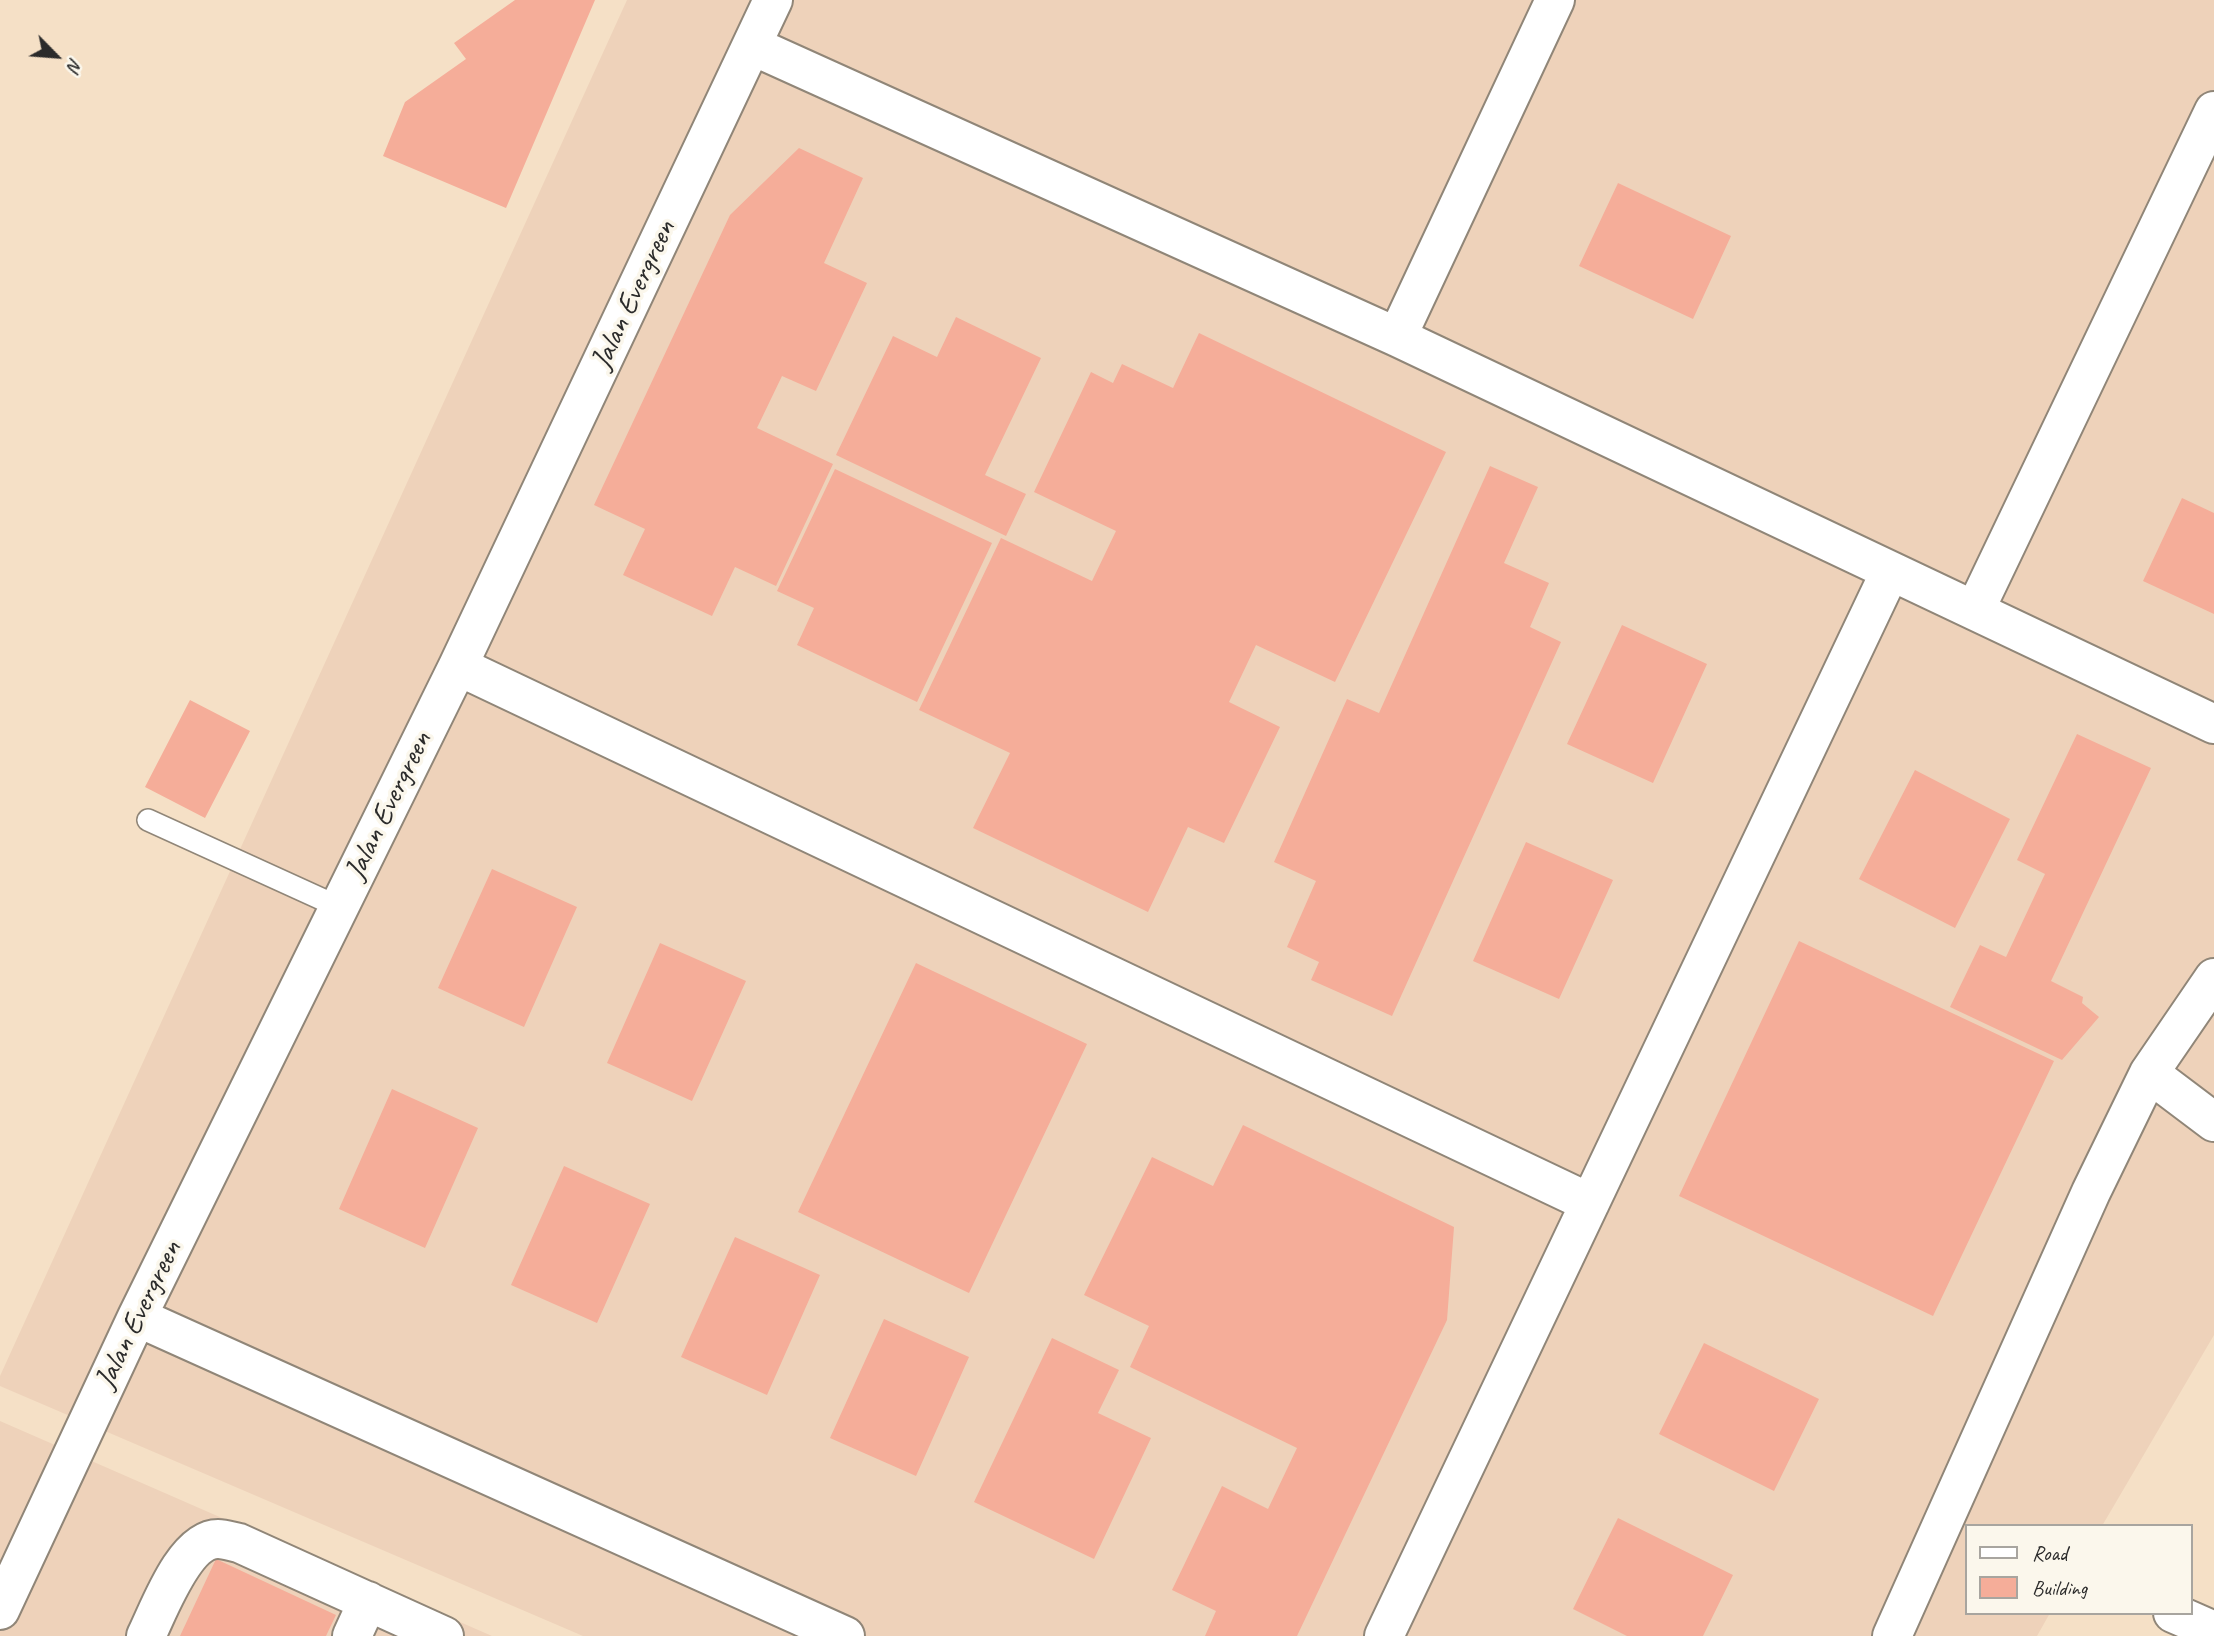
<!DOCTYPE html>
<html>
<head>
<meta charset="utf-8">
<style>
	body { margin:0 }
	#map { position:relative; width:2214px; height:1636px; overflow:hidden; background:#f5e0c6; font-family:Caveat,sans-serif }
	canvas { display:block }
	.legend { position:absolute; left:1965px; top:1524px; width:228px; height:91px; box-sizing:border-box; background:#fbf7ec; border:2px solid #a8a59f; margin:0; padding:9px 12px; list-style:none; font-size:21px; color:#2b2b2b }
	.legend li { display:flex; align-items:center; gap:14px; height:35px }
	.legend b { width:35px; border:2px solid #a8a59f }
	.north { position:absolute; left:21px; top:21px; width:70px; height:70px; -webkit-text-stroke:5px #fbf7ec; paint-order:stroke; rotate:115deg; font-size:19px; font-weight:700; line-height:28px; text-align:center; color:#2b2b2b }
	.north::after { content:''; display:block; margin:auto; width:24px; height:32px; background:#2b2b2b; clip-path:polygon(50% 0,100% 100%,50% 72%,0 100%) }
</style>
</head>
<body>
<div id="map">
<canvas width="2214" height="1636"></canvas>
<ul class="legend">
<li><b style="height:9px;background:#fff"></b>Road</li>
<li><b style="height:19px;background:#f5ad99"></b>Building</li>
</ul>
<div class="north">N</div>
</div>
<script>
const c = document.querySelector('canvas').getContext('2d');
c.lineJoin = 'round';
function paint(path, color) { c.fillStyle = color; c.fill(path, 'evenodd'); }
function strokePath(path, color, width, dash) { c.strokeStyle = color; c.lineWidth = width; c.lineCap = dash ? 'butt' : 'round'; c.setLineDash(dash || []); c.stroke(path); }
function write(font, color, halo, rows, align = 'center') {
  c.font = font + ' Caveat,sans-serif'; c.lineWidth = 7; c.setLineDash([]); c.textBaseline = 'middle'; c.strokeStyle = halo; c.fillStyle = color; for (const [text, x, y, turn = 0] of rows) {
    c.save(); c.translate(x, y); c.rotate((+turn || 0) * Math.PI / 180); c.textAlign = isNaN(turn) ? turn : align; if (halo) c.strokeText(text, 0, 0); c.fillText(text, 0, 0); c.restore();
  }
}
paint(new Path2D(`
	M627 0H2214V1335L2102 1526H1967V1613H2050L2037 1636H583L0 1386V1376Z
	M0 1421 492 1636H0Z`), '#eed2ba');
paint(new Path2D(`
	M515 0H595L506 208 383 156 405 102 466 59 454 43Z
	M799 148 863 178 824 263 867 283 816 391 782 376 757 428 833 464 776 586 735 567 712 616 623 575 645 529 594 505 730 215Z
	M1618 183 1731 236 1693 319 1579 266Z
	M956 317 1041 358 985 475 1026 494 1006 536 836 455 893 336 937 357Z
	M1199 333 1446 452 1335 682 1256 645 1229 702 1280 727 1224 843 1188 827 1148 912 973 828 1010 753 919 710 1001 538 1092 581 1116 531 1034 492 1091 372 1113 383 1122 364 1173 388Z
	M1490 466 1538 487 1504 563 1549 583 1530 627 1561 642 1392 1016 1311 980 1319 962 1287 947 1316 881 1274 862 1347 699 1379 713Z
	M835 469 992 543 917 702 797 645 814 608 777 591Z
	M2182 498 2214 513V614L2143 581Z
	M1622 625 1707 664 1653 783 1567 744Z
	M190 700 250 731 205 818 145 787Z
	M2077 734 2151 768 2051 981 2083 997 2082 1003 2099 1017 2062 1060 1950 1007 1980 945 2006 957 2045 874 2017 860Z
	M1915 770 2010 819 1955 928 1859 879Z
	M1526 842 1613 880 1559 999 1473 961Z
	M492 869 577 907 524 1027 438 988Z
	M1799 941 2054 1061 1933 1316 1679 1196Z
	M660 943 746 981 692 1101 607 1063Z
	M916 963 1087 1044 969 1293 798 1212Z
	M392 1089 478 1128 425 1248 339 1209Z
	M1243 1125 1454 1227 1447 1320 1297 1636H1205L1216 1611 1172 1590 1222 1486 1268 1509 1297 1448 1130 1367 1149 1326 1084 1295 1152 1157 1213 1186Z
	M564 1166 650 1204 597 1323 511 1285Z
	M735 1237 820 1275 767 1395 681 1357Z
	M884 1319 969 1357 916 1476 830 1438Z
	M1052 1338 1119 1370 1098 1413 1151 1438 1094 1559 974 1502Z
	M1704 1343 1819 1399 1774 1491 1659 1434Z
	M1618 1518 1733 1575 1703 1636H1627L1573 1609Z
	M216 1559 336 1615 326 1636H180Z`), '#f5ad99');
const lane = new Path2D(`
	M148 820 339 907`);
const street = new Path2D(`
	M753 46 1397 337 2214 724
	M1397 337 1555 0
	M1975 610 2214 111
	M458 666 1590 1203
	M2149 1073 2214 1122
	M137 1317 845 1636
	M0 1610 137 1317 458 666 773 0
	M2173 1613 2214 1631
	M146 1636C159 1610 184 1539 218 1539 225 1539 233 1542 239 1543L444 1636
	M352 1636 368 1601
	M1384 1636 1890 572
	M1892 1636 2091 1192 2149 1073 2214 978`);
strokePath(lane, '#908678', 24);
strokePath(street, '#908678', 42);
strokePath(lane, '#fff', 21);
strokePath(street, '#fff', 38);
write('30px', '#2b2b2b', '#fbf7ec', [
	["Jalan Evergreen",634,295,-65],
	["Jalan Evergreen",389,806,-64],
	["Jalan Evergreen",139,1315,-64]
]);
</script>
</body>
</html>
